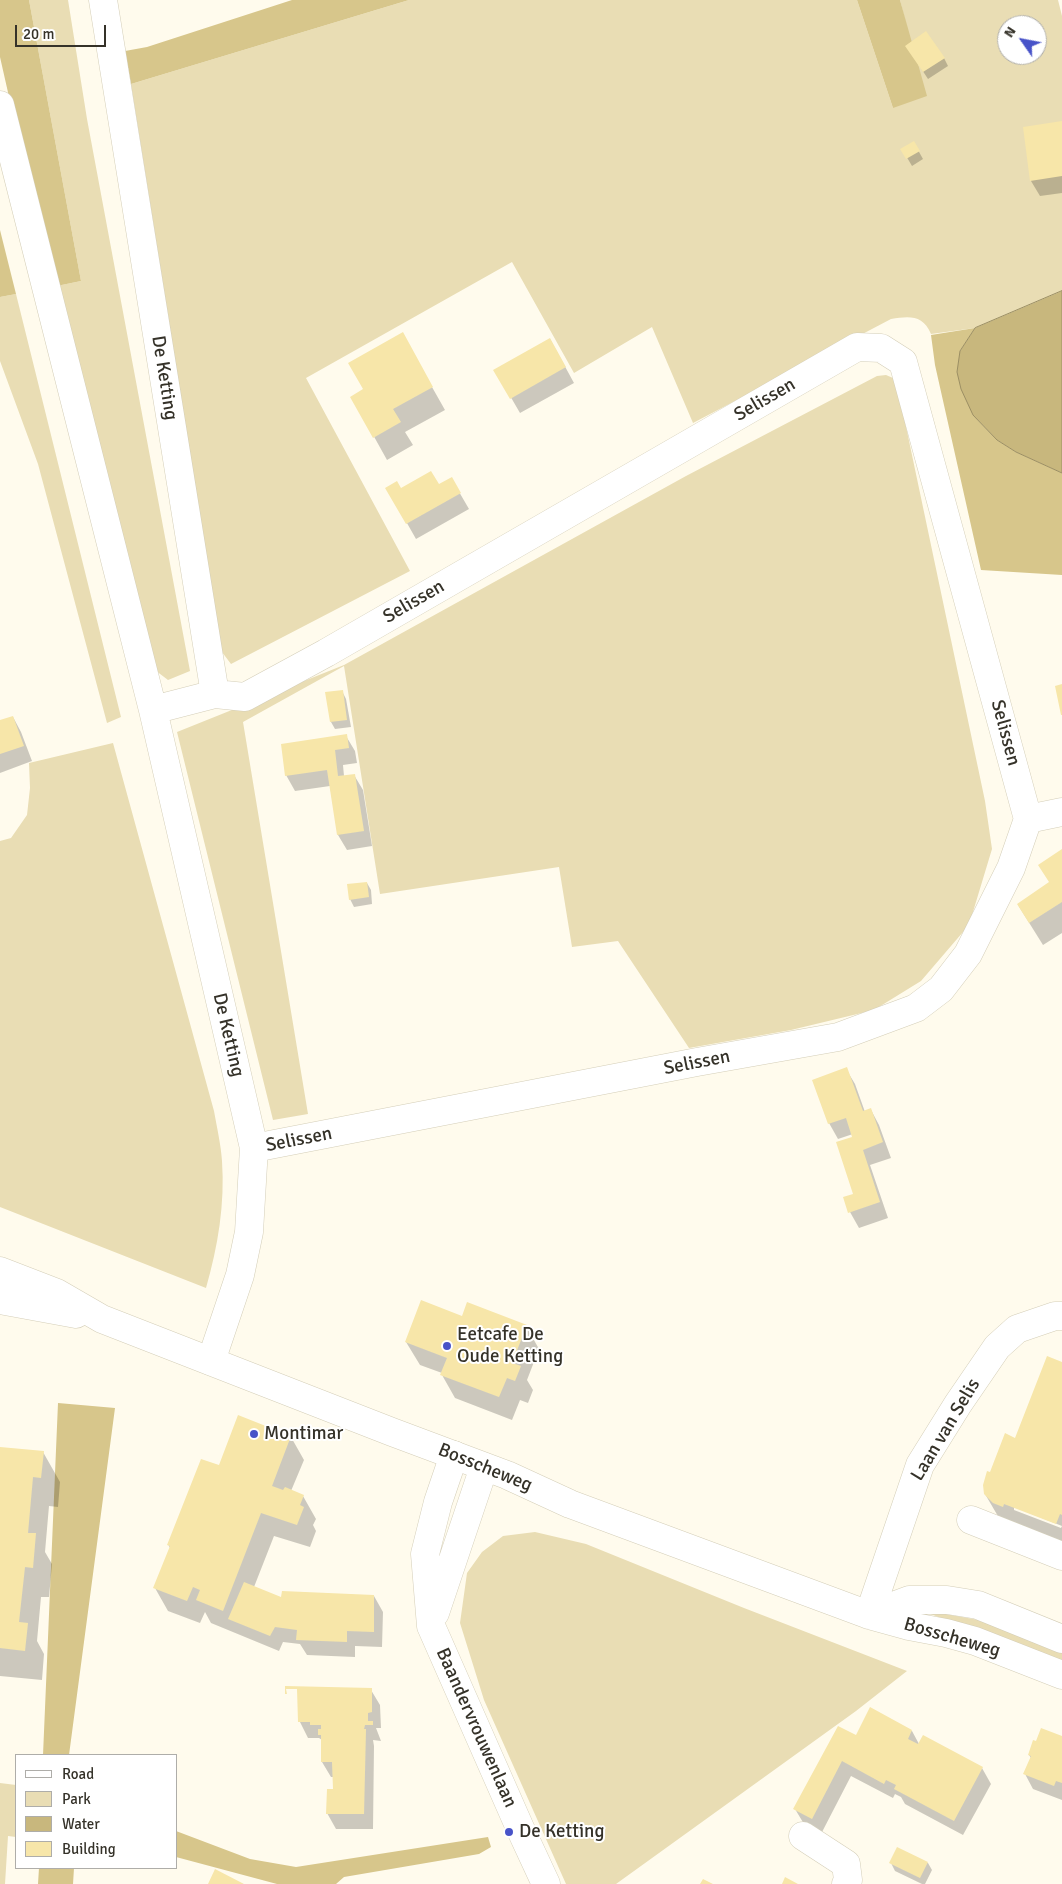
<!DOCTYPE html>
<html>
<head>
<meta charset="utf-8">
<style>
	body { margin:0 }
	#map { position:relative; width:1062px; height:1884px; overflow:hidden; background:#fffbed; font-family:Signika,sans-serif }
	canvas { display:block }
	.legend { position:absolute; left:15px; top:1754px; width:162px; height:115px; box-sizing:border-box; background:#fff; border:1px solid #aeada9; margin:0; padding:6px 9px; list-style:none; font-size:15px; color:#353229 }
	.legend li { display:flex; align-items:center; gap:10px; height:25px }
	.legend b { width:25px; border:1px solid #aeada9 }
	.north { position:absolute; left:997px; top:15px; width:50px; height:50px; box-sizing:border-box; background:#fff; border:1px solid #aeada9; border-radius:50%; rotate:303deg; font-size:14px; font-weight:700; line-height:20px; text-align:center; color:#353229 }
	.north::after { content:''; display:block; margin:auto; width:18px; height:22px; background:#4853c8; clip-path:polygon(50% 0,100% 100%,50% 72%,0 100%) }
	.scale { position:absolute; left:15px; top:25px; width:91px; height:22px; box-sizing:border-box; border:2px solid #353229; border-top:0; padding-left:6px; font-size:15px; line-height:18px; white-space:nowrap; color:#353229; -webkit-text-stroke:4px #fff; paint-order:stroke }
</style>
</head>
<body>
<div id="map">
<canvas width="1062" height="1884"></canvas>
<ul class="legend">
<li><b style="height:6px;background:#fff"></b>Road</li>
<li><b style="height:14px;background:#e9ddb4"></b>Park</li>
<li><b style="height:14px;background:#c8b77d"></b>Water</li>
<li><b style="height:14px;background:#f7e6a9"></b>Building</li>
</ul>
<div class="north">N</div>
<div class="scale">20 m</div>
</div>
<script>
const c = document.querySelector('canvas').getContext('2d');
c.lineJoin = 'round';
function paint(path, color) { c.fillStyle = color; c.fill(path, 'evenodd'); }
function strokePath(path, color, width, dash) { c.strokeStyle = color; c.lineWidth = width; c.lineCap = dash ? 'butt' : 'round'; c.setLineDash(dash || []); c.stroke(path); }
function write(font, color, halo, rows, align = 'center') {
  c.font = font + ' Signika,sans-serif'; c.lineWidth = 4; c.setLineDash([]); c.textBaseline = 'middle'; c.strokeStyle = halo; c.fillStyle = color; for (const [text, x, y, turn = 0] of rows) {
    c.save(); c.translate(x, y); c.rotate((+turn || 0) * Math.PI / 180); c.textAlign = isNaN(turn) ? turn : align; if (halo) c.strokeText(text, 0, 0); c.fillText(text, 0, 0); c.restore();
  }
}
paint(new Path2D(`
	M29 0H68L87 119 190 671 168 680 134 654 52 287 81 281Z
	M409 0H857L893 108 912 48 900 0H1058L1062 16V291L975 328 931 334C923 315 910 316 891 319L693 423 652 327 574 373 512 262 306 378 410 571 231 664 222 652 131 84ZM1007 25H1037V55H1007Z
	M16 294 121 717 107 723 38 464 0 361V297Z
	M886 375 893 378 897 384 985 801 992 849 969 925 921 981 874 1010 791 1030 689 1048 618 941 572 947 559 867 380 894 344 666 243 722 308 1114 273 1120 177 732 344 665 686 476 877 376Z
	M113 743 214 1111C217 1128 221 1145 222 1161 225 1204 218 1246 206 1288L0 1207V841L11 838 27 815 30 788 29 763Z
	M535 1532 586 1544 744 1608 907 1671 856 1711 616 1884H566L484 1700 460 1623 467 1573 482 1552 503 1536Z
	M918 1609 984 1621 1062 1649V1666Z
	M0 1783 16 1785V1837L8 1836 5 1884H0Z`), '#e9ddb4');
paint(new Path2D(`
	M0 0H29L81 281 52 287 0 57Z
	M292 0H409L131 84 125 51 147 47Z
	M857 0H900L927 96 893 108Z
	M0 230 16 294 0 297Z
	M975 328 960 351 973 415 997 440 1016 452 1062 473V575L981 570 935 365 931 335Z
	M58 1403 115 1408 69 1755H43Z
	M176 1831 250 1859 296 1867 488 1837 491 1847 479 1854 344 1877 336 1884H277L176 1857Z
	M39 1868H74L73 1884H38Z`), '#d7c68b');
const water = new Path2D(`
	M1062 291V473L1016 452 997 440 973 415 961 389 957 372 960 351 975 328Z`);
paint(water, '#c8b77d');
strokePath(water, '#9c8f64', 1);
paint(new Path2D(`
	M911 53 944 58 948 66 928 79Z
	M1062 123V193L1040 196 1031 181 1024 128Z
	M914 143 923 159 912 166 902 149Z
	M402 334 445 410 405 432 413 445 387 460 352 397 365 390Z
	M550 339 574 383 520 413 495 370Z
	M451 478 469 509 416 539 387 488 401 490 439 486Z
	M342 691 346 699 351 727 335 729 331 722 327 693Z
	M13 717 21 732 32 761 0 773V722Z
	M346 736 355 751 357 763 343 765 344 776 354 775 363 790 372 846 347 850 338 835 330 786 295 791 286 775Z
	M1062 851V933L1043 945 1018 905 1050 883Z
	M367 883 371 890 372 904 354 907 350 899Z
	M846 1069 855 1084 865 1112 871 1110 879 1125 891 1158 870 1165 888 1218 859 1228 850 1212 855 1195 854 1138 853 1134 838 1139 829 1123Z
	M463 1318 526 1326 539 1349 527 1380 533 1390 528 1403 520 1400 512 1420 455 1398 442 1375V1373L420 1365 406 1342Z
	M1062 1364V1558L1009 1535 985 1494 991 1473 1016 1439ZM1014 1507 1062 1526 1061 1528 1014 1510Z
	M291 1437 304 1460 291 1491 303 1496 316 1519 313 1525 316 1531 310 1547 274 1536 254 1587 282 1599 374 1596 383 1612 382 1647 355 1646V1657L307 1655 300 1644 283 1642 279 1651 211 1623 205 1612 200 1623 168 1611 155 1588 170 1548 168 1544 219 1467Z
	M0 1448 43 1452 60 1482 58 1507 49 1506 45 1552 52 1564 49 1597H41L37 1641 44 1654 42 1680 0 1676Z
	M299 1689 371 1690 380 1705 381 1728H376L381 1741 373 1740 374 1746 373 1829H336L327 1813 334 1790V1777H331L322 1762V1740L319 1738H308L300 1722Z
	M912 1731 919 1744 982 1768 991 1784 963 1835 905 1804 901 1797 895 1794 893 1798 851 1776 821 1834 804 1824 795 1809 857 1737Z
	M1062 1737V1800L1033 1789 1025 1774 1031 1758 1029 1755 1037 1742Z
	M891 1863H928L932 1870 925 1884H922L895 1871Z`), '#0003');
paint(new Path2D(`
	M926 31 945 58 923 72 905 46Z
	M1062 121V176L1030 181 1023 127Z
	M914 141 920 151 906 159 900 149Z
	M403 332 433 387 393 409 401 422 373 438 350 397 363 389 348 363Z
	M550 338 566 367 510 399 493 370Z
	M431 471 439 484 452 477 461 493 406 524 385 488 397 481 401 488Z
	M1062 684V715H1061L1055 686Z
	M343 690 347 720 330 722 325 692Z
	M13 716 24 746 0 754V720Z
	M347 734 349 748 335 750 338 776 355 774 364 831 337 835 327 770 285 776 281 744Z
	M1062 849V902L1029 923 1017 904 1049 882 1038 865Z
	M367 882 369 897 349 900 347 884Z
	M847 1067 863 1111 871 1108 883 1142 863 1150 880 1202 848 1213 843 1197 853 1194 836 1142 852 1137 846 1118 828 1124 812 1080Z
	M421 1300 462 1316 467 1302 527 1325 512 1363 521 1366 515 1381 507 1378 499 1397 440 1375 447 1358 405 1342Z
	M1047 1356 1062 1362V1515L1060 1514 1056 1524 1004 1504 1003 1507 993 1503 984 1494 983 1485 987 1471 990 1472 1005 1433 1015 1438Z
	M238 1415 291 1436 272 1486 283 1490 285 1487 304 1495 300 1505 304 1507 297 1525 261 1513 223 1611 196 1600 200 1590 193 1587 187 1601 153 1588 170 1546 167 1545 201 1459 219 1465Z
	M0 1447 44 1451 41 1478 33 1477 28 1533H36L33 1568 25 1567 19 1622 28 1623 25 1651 0 1648Z
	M244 1582 281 1597 282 1591 374 1595V1632L347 1631V1642L296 1640 297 1630 275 1627 270 1636 228 1619Z
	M285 1686 372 1688V1712L368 1713V1721H373V1725H365L364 1729H366L364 1814H326L327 1789H333L332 1762H321V1735H318V1729H321V1725H310V1722H298L297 1689H286L287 1694H285Z
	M870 1707 912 1730 908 1739 918 1744 923 1735 983 1767 954 1821 894 1789 896 1785 886 1780 884 1784 842 1761 812 1819 793 1809 838 1726 856 1735Z
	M1041 1728 1062 1736V1783L1056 1781 1054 1786 1023 1774 1031 1756 1028 1755 1033 1740 1036 1741Z
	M897 1847 928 1862 920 1878 889 1863Z
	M215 1869 244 1884H208Z
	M785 1877 798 1884H782Z
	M703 1879 713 1884H700Z`), '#f7e6a9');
const street = new Path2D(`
	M103 0 215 694
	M0 105 153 710 254 1148 249 1232 240 1275 211 1361
	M153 710 215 694 245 697 326 653 857 347 881 348 903 362 1028 819 1011 868 968 954 941 989 916 1008 838 1037 697 1062 254 1148
	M1028 819 1062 812
	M454 1455 438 1502 425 1554 431 1626 520 1828 546 1884
	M971 1520 1062 1556
	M435 1613 484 1467
	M803 1836 846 1864 848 1880 846 1884`);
const secondary = new Path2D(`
	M0 1271 57 1293 102 1319 392 1432 507 1475 570 1504 869 1615 909 1626 946 1633 975 1641 1062 1675
	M0 1300 76 1314
	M869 1615 920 1465 958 1404 997 1347 1017 1329 1055 1316H1062
	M869 1615 909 1600H947L978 1605 1062 1639`);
strokePath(street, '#d4ceb8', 29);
strokePath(secondary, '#d4ceb8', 29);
strokePath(street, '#fff', 28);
strokePath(secondary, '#fff', 28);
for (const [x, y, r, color] of [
	[447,1346,5,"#4853c8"],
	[254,1434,5,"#4853c8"],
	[509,1832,5,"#4853c8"]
]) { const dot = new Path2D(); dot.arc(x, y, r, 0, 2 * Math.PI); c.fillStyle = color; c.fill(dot); strokePath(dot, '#fff', 2); }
write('19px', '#353229', '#fff', [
	["De Ketting",164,378,81],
	["Selissen",765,400,-30],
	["Selissen",414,602,-30],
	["Selissen",1005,733,75],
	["De Ketting",228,1035,77],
	["Selissen",697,1063,-11],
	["Selissen",299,1140,-11],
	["Laan van Selis",946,1430,-59],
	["Bosscheweg",485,1468,22],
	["Bosscheweg",952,1638,16],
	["Baandervrouwenlaan",476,1728,66]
]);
write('19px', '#353229', '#fff', [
	["Eetcafe De",457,1335],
	["Oude Ketting",457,1357],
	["Montimar",264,1434],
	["De Ketting",519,1832]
], 'left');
</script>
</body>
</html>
